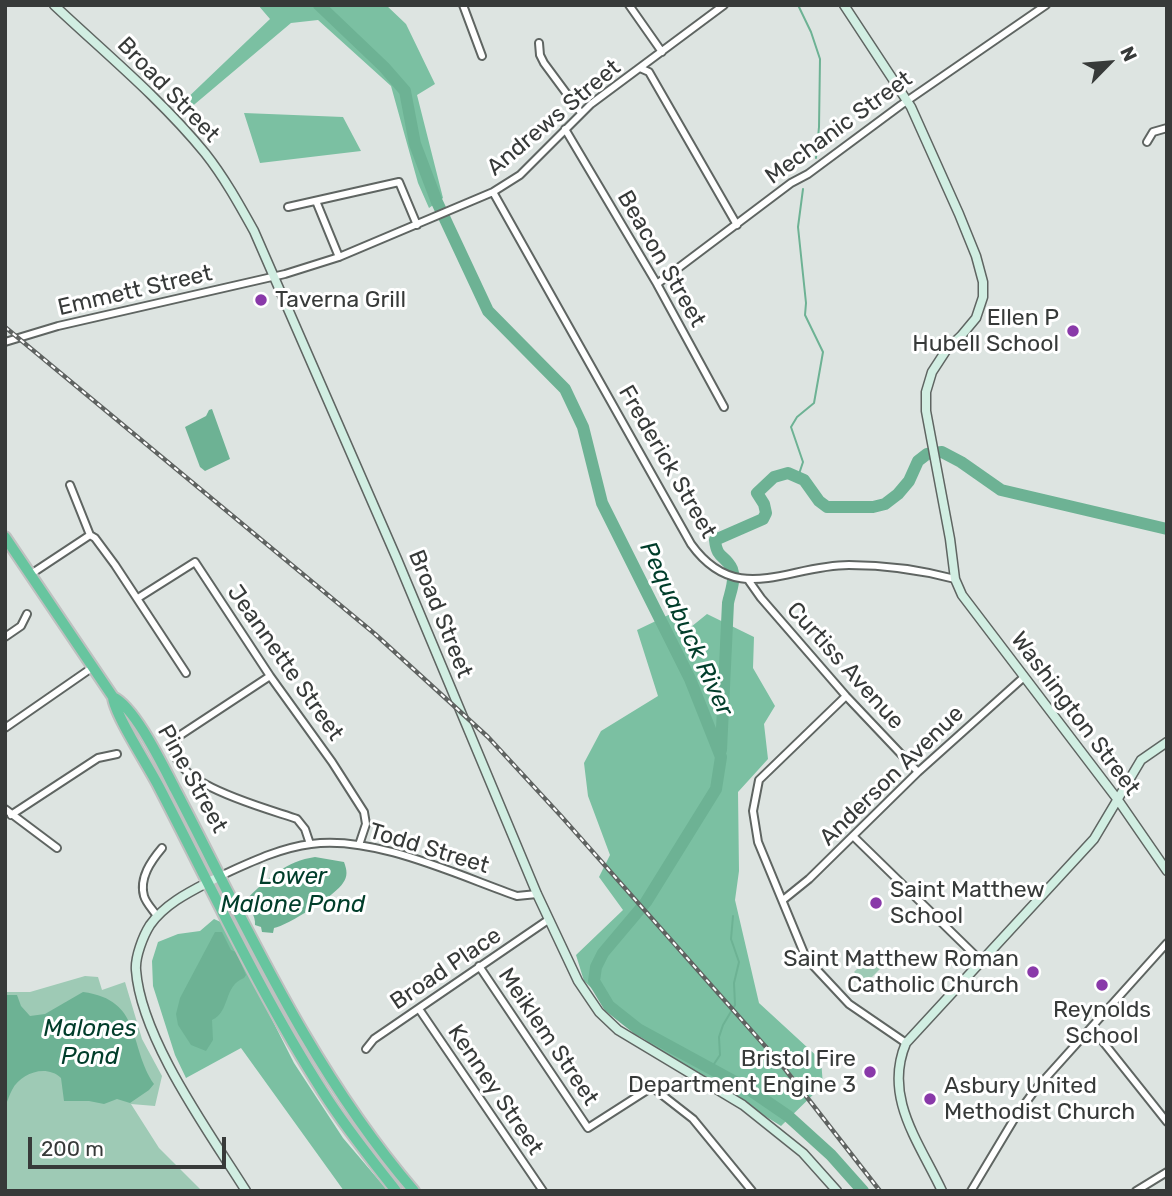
<!DOCTYPE html>
<html>
<head>
<meta charset="utf-8">
<style>
	body { margin:0 }
	#map { position:relative; width:1172px; height:1196px; overflow:hidden; background:#dde4e1; font-family:Rubik,sans-serif }
	canvas { display:block }
	.frame { position:absolute; inset:0; border:7px solid #373a39; pointer-events:none }
	.north { position:absolute; left:1074px; top:28px; width:70px; height:70px; -webkit-text-stroke:5px #fff; paint-order:stroke; rotate:65deg; font-size:19px; font-weight:700; line-height:28px; text-align:center; color:#373a39 }
	.north::after { content:''; display:block; margin:auto; width:24px; height:32px; background:#373a39; clip-path:polygon(50% 0,100% 100%,50% 72%,0 100%) }
	.scale { position:absolute; left:28px; top:1137px; width:198px; height:32px; box-sizing:border-box; border:4px solid #373a39; border-top:0; padding-left:9px; font-size:21px; line-height:24px; white-space:nowrap; color:#373a39; -webkit-text-stroke:5px #fff; paint-order:stroke }
</style>
</head>
<body>
<div id="map">
<canvas width="1172" height="1196"></canvas>
<div class="frame"></div>
<div class="north">N</div>
<div class="scale">200 m</div>
</div>
<script>
const c = document.querySelector('canvas').getContext('2d');
c.lineJoin = 'round';
function paint(path, color) { c.fillStyle = color; c.fill(path, 'evenodd'); }
function strokePath(path, color, width, dash) { c.strokeStyle = color; c.lineWidth = width; c.lineCap = dash ? 'butt' : 'round'; c.setLineDash(dash || []); c.stroke(path); }
function write(font, color, halo, rows, align = 'center') {
  c.font = font + ' Rubik,sans-serif'; c.lineWidth = 6; c.setLineDash([]); c.textBaseline = 'middle'; c.strokeStyle = halo; c.fillStyle = color; for (const [text, x, y, turn = 0] of rows) {
    c.save(); c.translate(x, y); c.rotate((+turn || 0) * Math.PI / 180); c.textAlign = isNaN(turn) ? turn : align; if (halo) c.strokeText(text, 0, 0); c.fillText(text, 0, 0); c.restore();
  }
}
paint(new Path2D(`
	M872 954 883 966 866 983 854 972Z
	M85 976 98 977 102 990 125 982 142 1039 162 1076 155 1106 131 1104 159 1148 202 1191H5V992H30Z`), '#9ecab5');
paint(new Path2D(`
	M258 5H386L406 24 435 84 417 95 443 198 429 208 418 183 391 86 318 20 291 23 189 109 181 104 270 19Z
	M244 113 343 117 361 151 260 163Z
	M681 609 686 631 707 614 754 637 753 668 775 706 764 724 768 759 738 792 739 871 735 900 759 1003 821 1060 823 1085 781 1126 650 1044 584 981 576 955 623 910 599 877 610 855 588 796 584 763 601 731 658 696 637 630Z
	M214 919 223 923 294 1063 343 1138 388 1191H344L241 1048 186 1078 175 1055 153 986 152 961 158 942 178 934 200 931Z`), '#7bc0a2');
paint(new Path2D(`
	M212 409 230 459 205 471 200 467 185 427 206 416 209 410Z
	M315 857 344 862C347 870 348 876 343 883 337 894 287 926 274 928L273 933 262 932 261 927 255 925C256 915 248 909 248 898 267 878 287 861 315 857Z
	M215 932H222L231 950 236 952 246 975 244 978C223 986 231 1011 212 1020L213 1040 206 1051 191 1045 178 1025 176 1014 180 998Z
	M83 992C143 1000 128 1046 154 1084L149 1090 130 1103 117 1099 104 1104 89 1101H64L61 1078C46 1064 21 1073 12 1090 9 1095 8 1101 5 1106V995H17L21 1006 30 1016 45 1014Z`), '#6db294');
strokePath(new Path2D(`
	M798 5 811 32 820 59 819 127 816 158
	M798 477 803 462 791 427 797 417 814 403 823 352 805 315 806 303 798 227 803 189
	M710 1070 720 1055 719 1037 723 1025 735 1005 734 983 739 962 731 939 733 916`), '#6db294', 2);
strokePath(new Path2D(`
	M319 5 384 67 405 91 415 144 437 202 488 311 565 389 583 427 602 503 690 679 721 757 716 789 646 902 603 953 596 967 594 981 609 1006 638 1029 750 1090 788 1116 831 1155 863 1191
	M721 750 728 603C730 593 736 580 732 569 725 554 717 560 715 540L763 519 766 513 764 504 757 493 774 477 788 473 804 480 819 501 827 507H873L885 504 898 494 909 481 918 461 927 454 942 452 961 462 1001 490 1167 529`), '#6db294', 12);
const street = new Path2D(`
	M463 5 482 56
	M629 5 662 52
	M539 43 540 55 544 63 581 113
	M640 68 649 72 737 225
	M565 129 657 284 724 407
	M1147 142 1153 132 1167 128
	M493 192 691 544C737 608 787 565 849 565 884 565 921 570 955 579
	M316 201 339 257
	M288 207 399 182 417 225
	M657 284 791 183 808 174 901 105 1046 5
	M5 342 58 326 285 274 339 257 493 192 520 175 591 104 724 5
	M70 485 90 535 95 538 115 565 186 673
	M31 574 90 535
	M749 581 761 598 846 696 918 772
	M138 598 195 562 270 676 332 762 364 812 366 824 359 845
	M5 637 21 626 27 614
	M270 676 179 736C150 780 270 809 297 819L305 829 310 844
	M846 696 759 780 753 811 758 842 806 958 849 1004 906 1043
	M5 728 93 667
	M5 809 57 848
	M11 815 98 758 117 754
	M854 837 982 962
	M220 876C249 863 279 848 311 844 374 835 457 875 517 896L537 894
	M783 900 809 879 918 772 1024 677
	M157 916C153 910 146 903 144 896 139 878 151 861 162 848
	M479 966 588 1128 652 1087 693 1119 752 1191
	M419 1009 543 1191
	M1090 1029 1100 1038 1167 1122
	M366 1049 374 1039 548 920
	M971 1191 1016 1116 1035 1090 1167 943
	M1136 1191 1167 1172`);
const secondary = new Path2D(`
	M54 5C105 53 160 98 205 153 224 177 239 204 254 231L397 559 537 894 578 981 599 1012 618 1030 743 1105 803 1153 837 1191
	M844 5 911 107 959 214 976 256 983 282V297L976 318 961 336 947 349 932 372 926 392V411L950 539 955 579 962 595 1118 800 1167 871
	M220 876C196 889 167 901 150 925 143 936 135 957 136 970 141 1039 209 1132 246 1191
	M942 1191C919 1142 883 1097 906 1043L1094 839 1141 760 1167 742`);
const highway = new Path2D(`
	M5 537 113 697C114 714 149 767 159 787 212 889 261 995 323 1092 345 1127 371 1159 396 1191
	M113 697C135 707 163 766 175 789 247 927 311 1071 414 1191`);
strokePath(street, '#5f6562', 10);
strokePath(secondary, '#5f6562', 11);
strokePath(highway, '#bfc0c0', 14);
strokePath(street, '#fff', 6);
strokePath(secondary, '#d1eee2', 8);
strokePath(highway, '#67c59f', 10);
const rail = new Path2D(`
	M5 327 375 634 488 737 561 816 781 1064 880 1191`);
strokePath(rail, '#5f6361', 4.5);
strokePath(rail, '#fff', 2, [5]);
for (const [x, y, r, color] of [
	[261,300,7,"#8939a9"],
	[1073,331,7,"#8939a9"],
	[876,903,7,"#8939a9"],
	[1033,972,7,"#8939a9"],
	[1102,985,7,"#8939a9"],
	[870,1072,7,"#8939a9"],
	[930,1099,7,"#8939a9"]
]) { const dot = new Path2D(); dot.arc(x, y, r, 0, 2 * Math.PI); c.fillStyle = color; c.fill(dot); strokePath(dot, '#fff', 2.5); }
write('23px', '#373a39', '#fff', [
	["Broad Street",168,90,46],
	["Andrews Street",554,118,-40],
	["Mechanic Street",839,128,-36],
	["Beacon Street",661,259,60],
	["Emmett Street",135,291,-13],
	["Frederick Street",667,462,60],
	["Broad Street",440,614,68],
	["Jeannette Street",285,663,55],
	["Curtiss Avenue",845,666,48],
	["Washington Street",1075,714,53],
	["Anderson Avenue",892,776,-44],
	["Pine Street",192,779,61],
	["Todd Street",429,849,17],
	["Broad Place",446,969,-34],
	["Meiklem Street",548,1037,56],
	["Kenney Street",495,1090,56]
]);
write('23px', '#373a39', '#fff', [
	["Taverna Grill",275,300],
	["Ellen P",1059,318,"right"],
	["Hubell School",1059,344,"right"],
	["Saint Matthew",890,890],
	["School",890,916],
	["Saint Matthew Roman",1019,959,"right"],
	["Catholic Church",1019,985,"right"],
	["Reynolds",1102,1010,"center"],
	["School",1102,1036,"center"],
	["Bristol Fire",856,1059,"right"],
	["Department Engine 3",856,1085,"right"],
	["Asbury United",944,1086],
	["Methodist Church",944,1112]
], 'left');
write('italic 24px', '#003d2a', '#fff', [
	["Pequabuck River",686,629,65],
	["Lower",293,877],
	["Malone Pond",293,905],
	["Malones",90,1029],
	["Pond",90,1057]
]);
</script>
</body>
</html>
